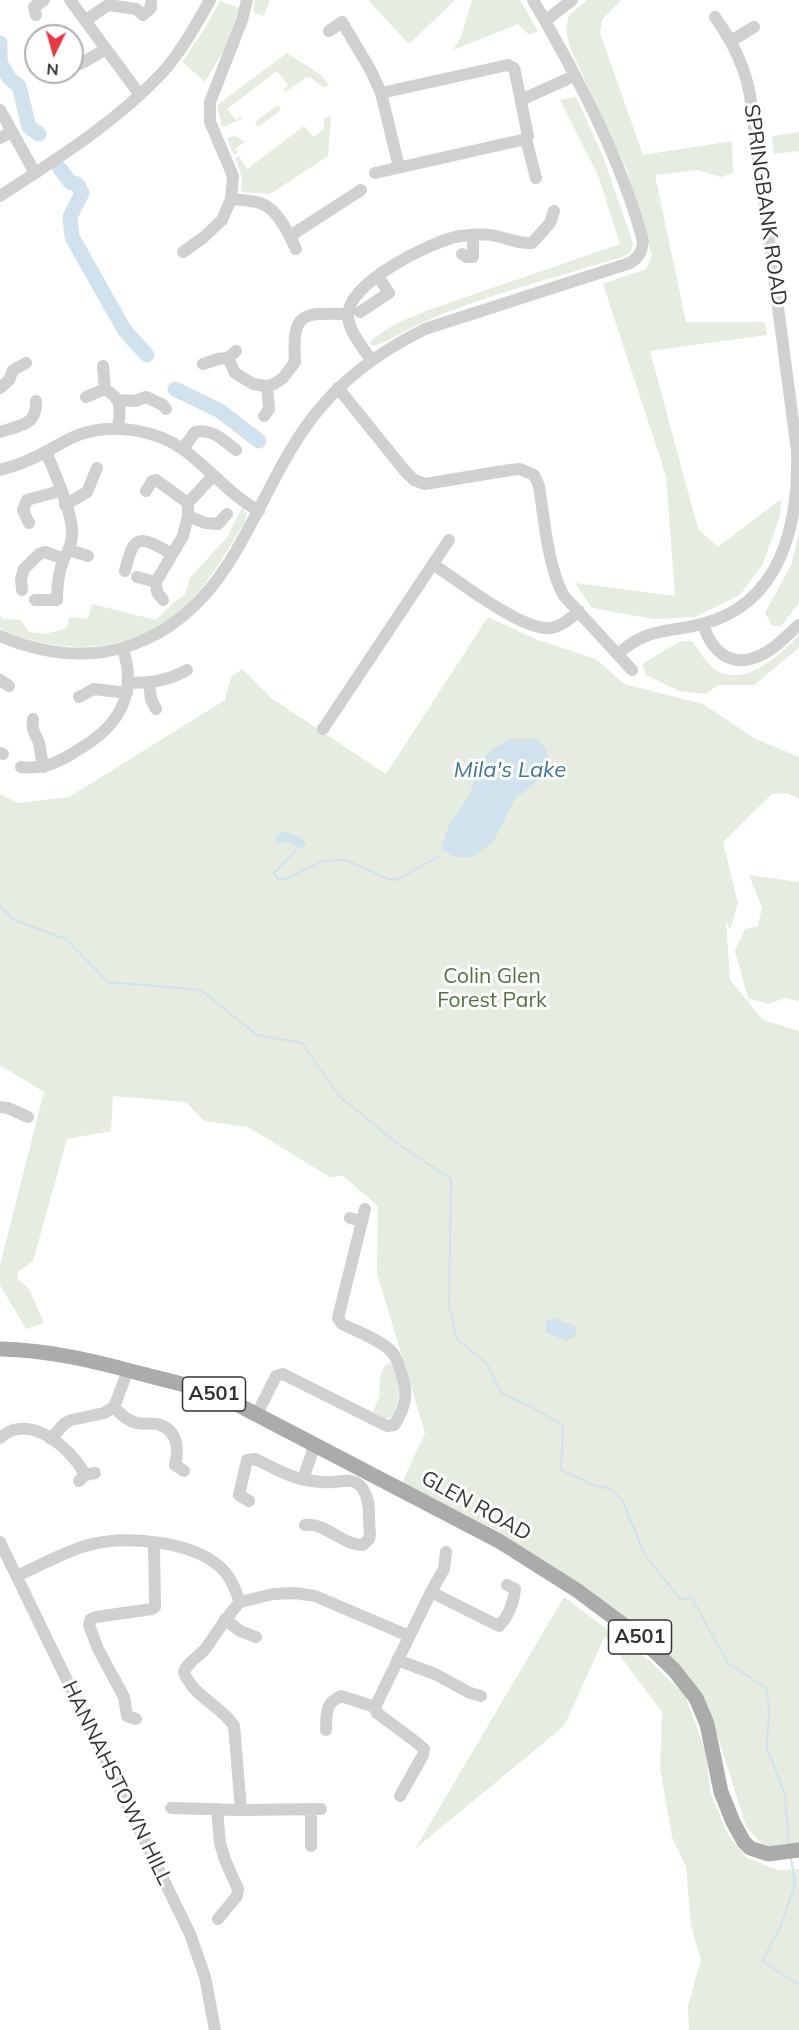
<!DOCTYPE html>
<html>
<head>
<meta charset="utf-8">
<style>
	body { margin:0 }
	#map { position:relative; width:799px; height:2030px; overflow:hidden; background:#fff; font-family:Mulish,sans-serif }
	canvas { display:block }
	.north { position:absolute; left:24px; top:24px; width:60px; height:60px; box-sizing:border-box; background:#fff; border:2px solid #adadad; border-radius:50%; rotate:185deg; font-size:16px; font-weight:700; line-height:24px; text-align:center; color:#333 }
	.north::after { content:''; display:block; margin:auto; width:21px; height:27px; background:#e63946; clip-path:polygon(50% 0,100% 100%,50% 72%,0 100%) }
</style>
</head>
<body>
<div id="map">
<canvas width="799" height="2030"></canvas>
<div class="north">N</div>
</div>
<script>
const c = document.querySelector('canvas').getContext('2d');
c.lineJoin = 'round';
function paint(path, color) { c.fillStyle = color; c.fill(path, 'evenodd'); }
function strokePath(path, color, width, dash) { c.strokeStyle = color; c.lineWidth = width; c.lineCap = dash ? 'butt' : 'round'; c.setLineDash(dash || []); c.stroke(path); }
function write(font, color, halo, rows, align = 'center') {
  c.font = font + ' Mulish,sans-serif'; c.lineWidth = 6; c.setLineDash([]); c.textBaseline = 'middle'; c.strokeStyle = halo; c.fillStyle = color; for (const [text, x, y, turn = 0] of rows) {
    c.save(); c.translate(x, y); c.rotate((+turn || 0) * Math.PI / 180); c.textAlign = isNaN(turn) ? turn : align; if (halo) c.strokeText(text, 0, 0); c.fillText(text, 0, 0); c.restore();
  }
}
paint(new Path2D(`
	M255 0H270L264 16 253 12Z
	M368 0H455L409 44Z
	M472 0H520L538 31 529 35 518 24 453 50 461 37Z
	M587 0H621L602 20 600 33 643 155 732 141 733 173 721 177 697 170 655 175 686 322H765L767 335 650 351 698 529 718 547 781 499 780 515 763 564 740 595 695 617 654 619 592 608 575 583 675 596 666 476 603 284 646 269 652 255 627 170 570 48 566 28 569 15Z
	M220 1 239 8 226 46 205 82 182 62 205 28Z
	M287 53 321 75 329 86 323 87 310 77 305 78 285 92 283 90 288 85 277 71 227 109 236 120 241 117 242 119 222 127 217 105Z
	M576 97 602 154 633 243 631 252 622 257C554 278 482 296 417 325 408 329 379 347 372 346L369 343C391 320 442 306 472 295 522 278 571 261 620 244L598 175 560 100Z
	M278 105 281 110 258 127 255 122Z
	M331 116 328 156 270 194 241 192 242 177 235 158 239 156 247 169 304 126 314 137 324 129V118Z
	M799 132V151L774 154 772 136Z
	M235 136 245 142 235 149 238 152 234 155 227 138Z
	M242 508 247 514 244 523C227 551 211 579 189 603 139 654 62 657 0 629V615L3 619 21 620 29 632 45 634 67 628 69 617 88 619 92 604 156 620 174 602 185 595 190 578 227 537Z
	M799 533V603L781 626H772L765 613 791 565Z
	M488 617 538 640 596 659 624 684 703 704 754 738 799 757V799L787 793 772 794 723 842 738 903 730 930 726 920 730 980 763 1020 799 1031V1844L766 1849 746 1826 708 1706 663 1649 497 1530 402 1483 425 1433 377 1273 378 1206 343 1176 330 1177 248 1127 204 1121 186 1102 113 1096 111 1131 67 1139 33 1261 19 1271 17 1278 29 1289 44 1323 26 1329 0 1285V1265L44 1092 0 1065V794L18 803 69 797 225 700 231 677 242 669 271 698 386 774Z
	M799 635V648L754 685H718L706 694 679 691 646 675 642 664 681 641H691C698 648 702 657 708 663 737 695 778 657 799 635Z
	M749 875 799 882V1001L785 998 768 1004 748 998 735 951 745 929 758 926 762 908Z
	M389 1363C404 1374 400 1401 393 1416L386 1419 373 1412C375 1407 377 1402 379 1397 381 1385 377 1371 389 1363Z
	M564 1597 651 1662 685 1695 705 1750 711 1794 728 1835 747 1858 778 1870 799 1869V2030H689L688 2006 701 1960 691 1926 686 1867 672 1837 660 1768 662 1712 605 1636 564 1726 415 1849Z`), '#e6ecdf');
paint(new Path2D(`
	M511 739H536L545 747 550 762 544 776 515 799 493 842 473 857H455L441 849 450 822 468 798 483 758 493 749Z
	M285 831 302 838 306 844 303 848 283 841 278 843 275 839 279 833Z
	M555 1318 577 1327 575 1336 566 1341 546 1332V1321Z`), '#cfe2ee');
strokePath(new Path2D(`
	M297 846 295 852 274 873 278 879H286L323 861 346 860 388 879 397 880 438 857
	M0 906 14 920 66 939 108 982 201 990 257 1035 302 1043 340 1097 397 1143 451 1179 449 1306 457 1339 487 1364 502 1394 530 1406 563 1425 561 1470 593 1485 610 1489 622 1500 645 1555 681 1600 691 1597 728 1663 767 1689 769 1710 767 1748 785 1795 789 1847
	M791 1858 795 1884 780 1928 762 1961 794 1982 799 1983`), '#cfe2ee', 2);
strokePath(new Path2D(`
	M0 43V61
	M0 62 9 78 19 86 29 127 39 134
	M60 169 70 182 77 184 82 193 70 217 72 237 125 331 147 355
	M175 389 220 411 259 441`), '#cfe2ee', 15);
strokePath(new Path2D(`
	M70 0 140 95
	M36 15 34 7 44 0
	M86 20 108 5 136 9 143 15 151 8V3
	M545 21 572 0
	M329 31 342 22 370 69 381 93 399 167
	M731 41 754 27
	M72 66 82 63 106 49
	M521 100 574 76
	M0 110 35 173
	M0 138 11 132
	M526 139 536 178
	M375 173 526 139 528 136 515 72 514 68 508 65 381 93
	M0 196C57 159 115 123 162 73 181 52 196 25 210 0
	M231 199C240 200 251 200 260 203 277 208 289 234 296 249
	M290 236 361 190
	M183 252 204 237 222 220 231 199 233 176 210 122V102L242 20 247 0
	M462 254 467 257H473V235
	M360 312 389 293 378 276
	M228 358 235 373 253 384 267 386 274 384 283 378 295 362C292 311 302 313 348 314
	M371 360C363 347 348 331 348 315 348 283 431 241 460 236 470 235 486 233 496 236 510 239 517 244 532 243L550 223 554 211
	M203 364 218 359 228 358 236 351
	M103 366 105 389C124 401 120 408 118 429
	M0 388 9 380 13 370 26 363
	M338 388 405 471 414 480 425 484 510 470 520 469 534 475 539 486C544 518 548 568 564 596L632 670
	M86 397 105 389
	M119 400 135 401 146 397 163 405 166 409
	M264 416 269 409 267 386
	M0 432C20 425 37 426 36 401
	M183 449 195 432C212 428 223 440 236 450
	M0 470C16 466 33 459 47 451 59 445 70 437 84 433 116 424 157 430 184 450 210 469 231 496 259 511
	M146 491 152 481 156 480 188 503
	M65 505 87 492 97 468
	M188 516 205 523 218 524 227 514
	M29 523 23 510 27 500 60 491
	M69 550 88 556
	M434 565C459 581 523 632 551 628 562 626 571 618 579 611
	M125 571C134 532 140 536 172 554
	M137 577 156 582
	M22 590 21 579 24 569 39 554 45 552 64 559
	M35 600H57C57 586 58 572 64 559 68 551 71 546 72 537 75 518 54 471 46 452
	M163 600 157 592 156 582 183 536 188 516V503L213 476
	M703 624C712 653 733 670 763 654 776 648 788 634 799 625
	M0 636C92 675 174 648 228 564 257 519 277 466 309 422 340 380 379 352 425 329L630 263C639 257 642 252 643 241 621 158 576 74 533 0
	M618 654C647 627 667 633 702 624 782 604 799 523 797 451L750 95C745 66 732 41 715 17
	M0 680 9 686
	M128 683C150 683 168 681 187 670
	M149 683 151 699 156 709
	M79 697 94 689 127 693
	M33 719C31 736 39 735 40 748 41 755 41 759 44 767
	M323 729 449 540
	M0 753 3 754
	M21 767C44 770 59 762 78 750 118 727 138 696 123 649
	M0 1107 8 1108 28 1117
	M350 1218 362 1221
	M114 1407C120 1414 127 1421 137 1423 144 1425 153 1422 160 1425 178 1431 179 1450 175 1465L184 1471
	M257 1414 276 1376 283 1374 387 1426 394 1425C407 1406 408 1392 401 1372 398 1364 397 1357 391 1351 379 1339 358 1332 342 1324L338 1318 365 1209
	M0 1438C29 1411 72 1449 85 1475
	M51 1439 64 1424 71 1420 104 1413 114 1407 128 1370
	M303 1479 315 1444
	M79 1481 85 1475 95 1473
	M249 1501 239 1495 247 1460 255 1459C271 1466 284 1475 301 1479 311 1481 323 1483 334 1482 347 1480 358 1478 365 1493 371 1504 368 1521 370 1534L369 1539 363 1545C342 1545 325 1522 305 1525
	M0 1542 190 1934 205 1977 215 2030
	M17 1576C39 1566 62 1553 85 1546 124 1535 188 1540 219 1566 230 1575 235 1589 240 1602
	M431 1592 499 1626C508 1617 514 1602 515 1589L507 1585
	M240 1602C227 1616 217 1632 206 1648 199 1657 188 1661 184 1672 193 1697 221 1705 234 1726L241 1810
	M240 1602 273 1594 295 1593 315 1596 409 1636
	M225 1619 240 1631 256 1637
	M397 1660 435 1674 470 1693 481 1696
	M136 1719 127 1716 124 1697 98 1649 89 1625 91 1619 96 1617 152 1609 155 1607 154 1543
	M326 1730C327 1714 324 1704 341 1696L375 1707
	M400 1796 423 1755 424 1749 416 1742 377 1713 375 1707 431 1592 444 1569 446 1552
	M171 1808 241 1810 321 1809
	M217 1809 220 1843 225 1860 238 1889 237 1896 218 1919
	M311 1809V1846`), '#d0d0d0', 12);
strokePath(new Path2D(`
	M0 1349C49 1350 95 1361 142 1374 170 1381 197 1387 223 1397L499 1541 578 1591 641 1638 674 1670 696 1698 707 1724 721 1792 733 1822 744 1842 750 1848 768 1854 799 1850`), '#ababab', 15);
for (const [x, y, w] of [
	[214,1394,63],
	[640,1637,63]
]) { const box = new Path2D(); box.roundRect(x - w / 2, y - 17, w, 34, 4.5); c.fillStyle = '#fff'; c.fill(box); strokePath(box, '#333', 1.5); }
write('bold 20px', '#333', null, [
	["A501",214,1394],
	["A501",640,1637]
]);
write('21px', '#333', '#fff', [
	["SPRINGBANK ROAD",765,205,82],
	["GLEN ROAD",476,1506,29],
	["HANNAHSTOWN HILL",117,1783,64]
]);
write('21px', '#56703f', '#fff', [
	["Colin Glen",492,977],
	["Forest Park",492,1001]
]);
write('italic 22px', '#3f7597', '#fff', [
	["Mila's Lake",510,770]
]);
</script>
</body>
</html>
